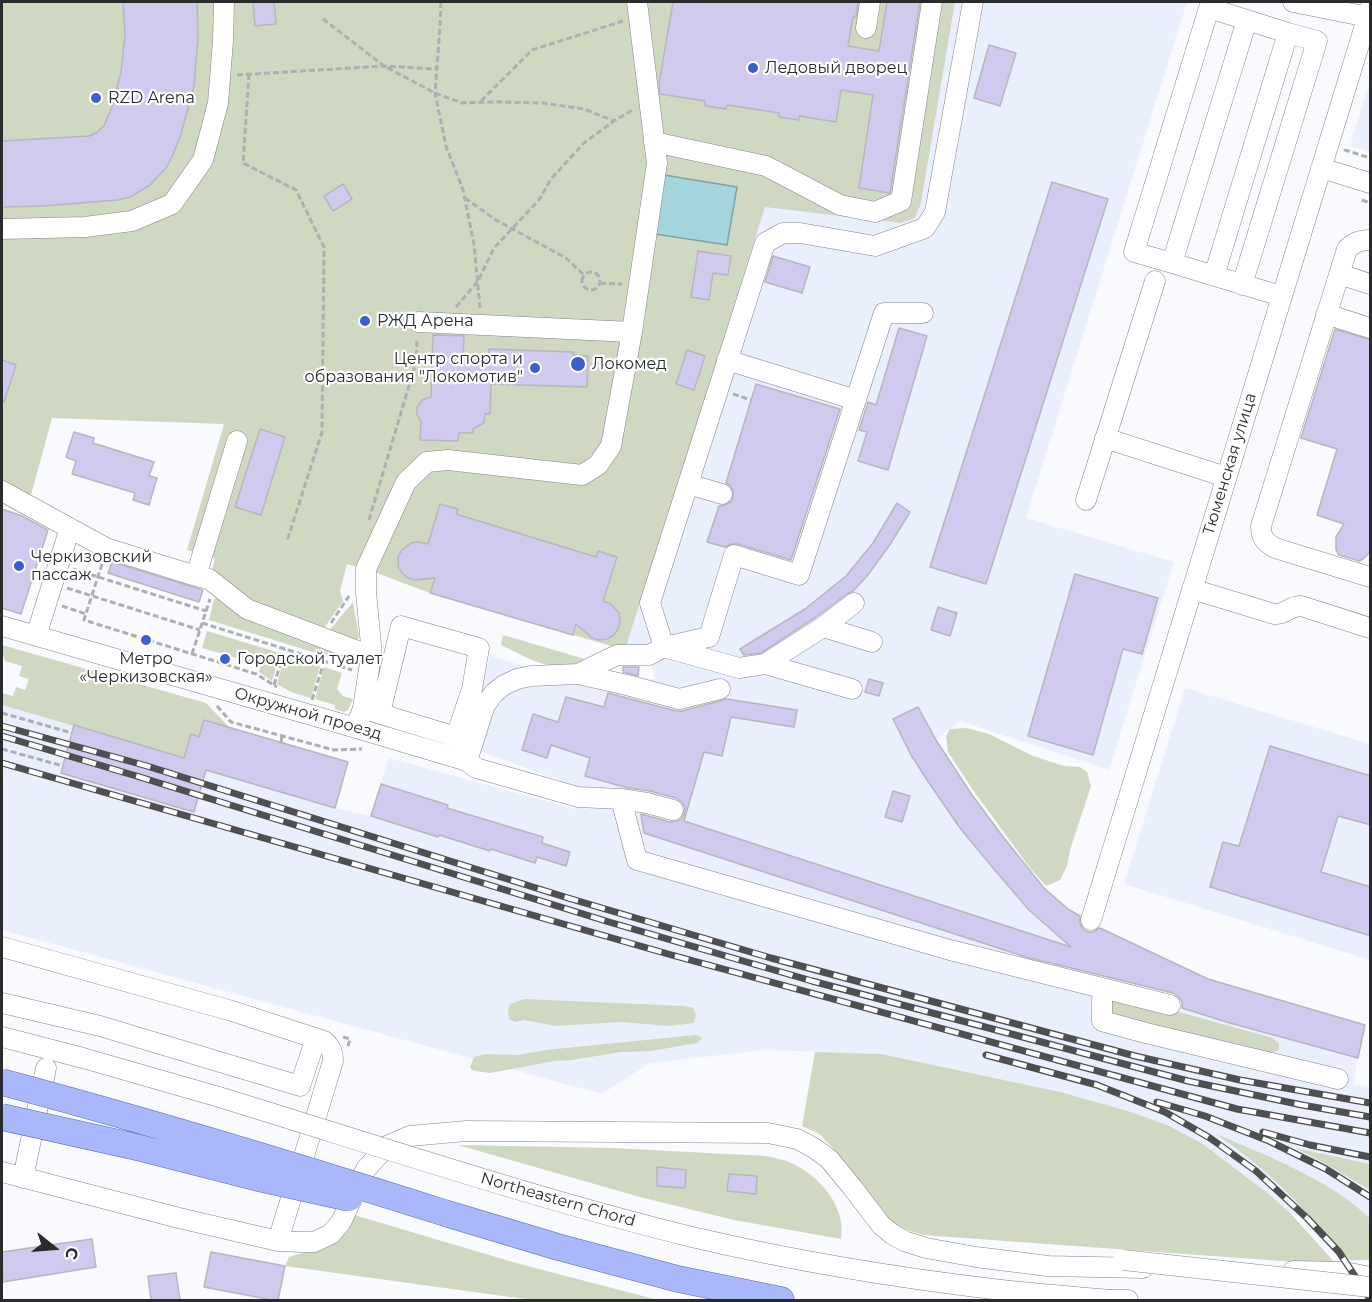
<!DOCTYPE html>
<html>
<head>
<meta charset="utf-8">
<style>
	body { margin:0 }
	#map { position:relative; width:1372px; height:1302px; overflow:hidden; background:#f8fafe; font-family:Montserrat,sans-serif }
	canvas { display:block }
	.frame { position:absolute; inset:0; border:3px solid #292b2d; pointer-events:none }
	.north { position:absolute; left:24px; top:1218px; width:60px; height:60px; -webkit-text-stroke:4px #fff; paint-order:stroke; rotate:107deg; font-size:16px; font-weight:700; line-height:24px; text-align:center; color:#292b2d }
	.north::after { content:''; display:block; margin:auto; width:21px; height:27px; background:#292b2d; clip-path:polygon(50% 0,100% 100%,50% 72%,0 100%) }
</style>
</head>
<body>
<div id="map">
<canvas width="1372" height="1302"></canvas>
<div class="frame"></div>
<div class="north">С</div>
</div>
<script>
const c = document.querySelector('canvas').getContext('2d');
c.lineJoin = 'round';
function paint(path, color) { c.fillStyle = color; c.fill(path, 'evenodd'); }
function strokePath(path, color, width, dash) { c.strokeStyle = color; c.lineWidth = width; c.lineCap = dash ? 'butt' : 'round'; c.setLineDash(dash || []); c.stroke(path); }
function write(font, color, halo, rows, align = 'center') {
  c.font = font + ' Montserrat,sans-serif'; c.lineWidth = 4.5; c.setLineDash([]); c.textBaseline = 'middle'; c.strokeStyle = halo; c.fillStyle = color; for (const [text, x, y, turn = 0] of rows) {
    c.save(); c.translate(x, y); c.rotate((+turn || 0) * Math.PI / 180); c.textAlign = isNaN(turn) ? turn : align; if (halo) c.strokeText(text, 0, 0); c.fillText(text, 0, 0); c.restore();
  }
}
paint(new Path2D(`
	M955 2H1187L1026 518 1174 562 1109 770 960 721 936 740 893 719 911 755 960 828 1029 910 1051 930 1081 950 749 841 741 863 1230 1023 1358 1058 1353 1085 1370 1086V1234L1291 1214 1270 1195 1203 1144 881 1054 765 1050 650 1063 602 1094 2 930V705L74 725 191 734 199 737 335 808 370 816 389 758 575 809 581 788 463 745 490 656 624 695 638 679H655L649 655 625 650 765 206 900 223 921 203Z
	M1370 81V152L1350 146Z
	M1185 688 1370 744V960L1124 884Z`), '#e9effd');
paint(new Path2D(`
	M2 2H955L921 203 915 218 900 223 765 207 625 650 430 593 366 569 347 564 340 591 343 601 322 631 249 604 211 575 215 558 187 550 224 424 52 418 31 495 5 484 2 479Z
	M217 597 348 652 345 662 209 620 214 600Z
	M353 602 359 636 357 642 327 633Z
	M207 631 280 653 272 681 259 672 261 665 202 648Z
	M503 635 585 659 583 662C556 676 526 657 501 645Z
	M2 645 206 703 229 727 199 737 191 735 184 758 2 705V693L13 696 16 687 25 690 29 679 19 676 22 666 5 661 2 652Z
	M285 655 320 666 311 698 291 692 277 684Z
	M324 667 342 673 337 689 343 696 353 699 348 710 344 712 335 709V705L315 699Z
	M966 728 989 734 1033 756 1064 766 1080 767 1087 772 1091 786 1070 850 1067 866 1060 880 1046 886 1030 868 973 790 948 752 946 736 950 729Z
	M1117 995 1273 1038 1279 1044V1050L1265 1055 1111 1018V999Z
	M524 999 685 1006 693 1008 696 1015 694 1023 669 1026 622 1022 556 1026 524 1020 516 1022 509 1019 508 1011 510 1004Z
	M696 1035 703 1038 697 1043 651 1051 621 1052 571 1060 555 1061 490 1073 476 1071 472 1070 470 1067 474 1057 486 1054 518 1055 546 1050Z
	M815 1052 881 1054 1060 1092 1131 1112 1169 1126 1203 1144 1270 1195 1291 1214 1337 1265 923 1235 904 1229 888 1219 859 1186 833 1148 818 1133 802 1126Z
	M1216 1134C1270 1157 1326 1178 1370 1218V1260H1349C1320 1227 1291 1193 1257 1165 1244 1154 1230 1144 1216 1134Z
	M458 1145 612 1148 766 1156C774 1158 782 1159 789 1162 818 1174 847 1206 841 1239L734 1220 640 1197ZM657 1167 686 1170 685 1188 657 1186ZM729 1174 757 1176 755 1193 728 1191Z
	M1295 1148 1370 1164V1190L1326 1164Z
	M351 1214 516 1263 658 1300H532L285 1266 289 1257 317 1249Z`), '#cfd8c0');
const water = new Path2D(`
	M664 175 737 187 727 245 655 234Z`);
paint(water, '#a4d4dc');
strokePath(water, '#7fa1a8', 1.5);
const building = new Path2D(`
	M123 2H197L198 37 194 86 181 134 172 157 166 168 150 185 130 197 118 200 42 206 2 207V141L89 136 96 133 104 126 112 107 121 72 125 36Z
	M253 2H274L276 24 255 26Z
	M673 2H858L856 17H853L848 46 879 51 887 2H920L890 193 859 188 873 95 841 90 836 122 799 116V120L779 117V113L727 105 726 109 705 106V101L660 94 659 84Z
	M989 45 1016 53 1000 106 974 98Z
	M1052 182 1108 199 986 584 930 567Z
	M343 184 352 199 333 211 324 196Z
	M698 251 731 256 728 275 713 273 709 300 691 297Z
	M773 256 810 267 802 293 765 282Z
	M899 328 927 336 888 470 858 461 867 432 859 430 868 402 876 405Z
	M1335 329 1371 340V551L1363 559 1359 561 1339 555 1336 550V537L1344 524 1317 515 1337 449 1301 438Z
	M433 335 464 336 463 356H488L489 349 574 352 573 355 588 356 587 387 491 384 490 414H485L484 423 473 429V433H459L458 441 420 440 421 422 417 414V408L422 400 431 397Z
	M687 350 705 356 694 390 676 384Z
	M2 360 16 365 4 402 2 401Z
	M756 384 840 409 791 560 738 544H731L725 547 707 542 719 506 725 505 731 502 733 498V491L730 485 726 483Z
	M260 429 285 437 261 515 235 507Z
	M74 432 94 438 93 443 154 462 149 476 157 478 149 505 133 500 135 493 72 474 76 461 66 457Z
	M897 503 910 512 889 546 867 576 853 591 847 594 816 617 761 653 744 655 740 649 805 609 846 576 873 543Z
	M440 504 458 509 456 514 596 557 598 551 617 557 603 601 611 604 619 613 620 620 619 627 614 635 607 639 599 640 592 638 576 624 573 635 430 593 435 578 415 580 408 578 402 573 398 566V557L402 550 411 543 418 542 428 544Z
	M2 509 22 516 48 530 21 614 2 608Z
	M112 562 203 590 199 602 108 573Z
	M1075 574 1158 598 1142 654 1123 649 1093 755 1028 736Z
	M938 607 957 613 950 636 931 630Z
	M623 667H639L638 676 623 672Z
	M869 679 883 683 879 696 865 692Z
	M608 693 676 711H682L727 699 797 710 794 727 731 717 722 756 704 752 684 821 1071 947 1029 910 993 868 960 828 927 780 911 755 893 719 918 707 936 740 972 795 1004 838 1044 888 1068 909 1080 916V923L1083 929 1088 932H1093L1100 928 1208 979 1365 1025 1358 1058 1230 1023 1182 1008V1002L1179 997 1173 993 1026 957 644 833 641 814 670 822 677 821 681 819 684 814 685 807 682 802 676 798 650 791 628 788 585 776 590 758 551 745 547 758 522 750 533 714 558 722 566 697 604 707Z
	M204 720 348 762 335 808 206 770 194 812 61 773 74 725 184 758 191 734 199 737Z
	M1270 746 1371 776V825L1338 816 1321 872 1371 887V936L1210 887 1223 842 1239 846Z
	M381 784 448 805 447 808 543 837 542 843 570 852 566 866 537 857 535 863 491 849 490 851 439 835 438 837 371 816Z
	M893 791 910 796 902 822 885 817Z
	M657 1167 686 1170 685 1188 657 1186Z
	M729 1174 757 1176 756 1194 727 1191Z
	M92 1239 96 1267 3 1282 2 1252Z
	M211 1252 285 1266 278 1300H272L204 1287Z
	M176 1273 180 1300H151L148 1276Z`);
paint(building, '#cfcaee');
strokePath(building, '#b7b6be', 1.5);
const minor = new Path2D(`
	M1293 2 1368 17
	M866 28 870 2
	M654 142 766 166 840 205 875 212 901 201 932 2
	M1321 168 1370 183
	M2 229 85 227 132 221 172 204 203 160 218 103 223 41 224 2
	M1370 240C1360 240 1355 242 1347 249L1261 526C1261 538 1265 542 1275 548L1370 577
	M1172 263 1134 252 1209 8 1247 20
	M1339 274 1370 284
	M1214 276 1288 33 1247 20 1172 263 1281 296
	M1242 285 1317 41 1288 33
	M923 313H884L799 575 734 555 709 637 664 647 650 603 765 243 783 233H800L875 246 925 228 935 212 973 2
	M1326 314 1370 328
	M418 322 632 332
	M727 360 856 400
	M1105 438 1226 477
	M688 484 722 494
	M2 491 106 548 196 576 237 441
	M1086 500 1155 281
	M196 576 209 579 247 609 371 656
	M1192 589 1274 614C1286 615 1289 606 1301 606L1370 628
	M2 626 356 728 467 761 476 768 578 797 621 799 647 803 673 810
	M823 627 872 642
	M36 636 70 528
	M765 664 823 627 854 603
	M578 674 627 685 679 699 720 689
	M368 710 469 741
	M380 713 401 626 479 648 472 689 456 737
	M356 728 363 708 371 656V645L366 592V569L406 482 427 462 448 460 582 475 598 465 611 446 632 332 657 163 637 2
	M467 761 485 705 494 693 504 685 517 679 531 676 578 674 617 655H649L664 647 739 668 765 664 852 689
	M621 799 637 860 950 950 1170 1005
	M1091 920 1370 9
	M2 947 232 1011 324 1041C331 1047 333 1052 333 1061L278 1241
	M1105 989 1102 1000V1021L1146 1033 1338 1079
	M2 1003 100 1026 300 1086 316 1038
	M2 1037 83 1058 219 1097
	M2 1172 179 1218 278 1241 302 1242H314L331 1234 341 1222 366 1169 387 1146 410 1136 466 1131 768 1133 797 1139 814 1148 829 1159 852 1187 881 1225 892 1234 904 1241 926 1248 976 1257 1048 1266 1143 1268
	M23 1178 46 1068
	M1293 1271 1345 1272 1370 1277
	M1111 1300H1128`);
const major = new Path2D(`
	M448 1214 558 1247 678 1279 781 1300`);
strokePath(minor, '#808389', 21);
strokePath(major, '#5767b2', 27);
strokePath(new Path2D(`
	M441 2 440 27 435 93 446 146 463 190 474 244 480 308
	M323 19 384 66 435 93 462 103 497 102 543 103 584 109 614 121 634 109
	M249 74 243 163 296 190 324 247 322 432 287 541
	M237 75 384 66 436 69
	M481 101 532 50 623 21
	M1345 149V150L1370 158
	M465 198 496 220 566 258 584 275
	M1362 200 1370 203
	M582 281a9 9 0 1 1 18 0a9 9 0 1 1-18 0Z
	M600 283 622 284
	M456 307 478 281 494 248 539 200 551 179 584 143 614 121
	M733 394 751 400
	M369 520 416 362 417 339
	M102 564 84 620 256 674 277 687
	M73 569 206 611
	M67 588 200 630
	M62 606 86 614
	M202 623 352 670
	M331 623 349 596
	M192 654 210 599
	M274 685 285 649
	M312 700 324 662
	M217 706 231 722 334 750 362 749
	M2 713 72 733
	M281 743 282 736
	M2 749 63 766
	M343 1037 350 1039 348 1046`), '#adafb2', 3, [6, 3]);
strokePath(minor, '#fff', 20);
strokePath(major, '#a9b7fb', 26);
const rail = new Path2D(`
	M2 726 147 766 568 898 771 958 1135 1056 1240 1080 1370 1103
	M2 736 143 778 609 922 812 981 1188 1081 1302 1105 1370 1117
	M2 763 668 954 1237 1109 1370 1133
	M986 1055 1097 1085 1165 1112 1210 1138 1256 1171 1307 1218 1339 1252 1370 1299
	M1157 1102 1205 1116 1269 1141 1326 1169 1370 1197
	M1263 1132 1310 1145 1370 1157`);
strokePath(rail, '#4d4f51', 7);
strokePath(rail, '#fff', 4.5, [14]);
const minorBridge = new Path2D(`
	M219 1097C376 1145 533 1198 692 1237 794 1261 898 1278 1001 1290 1038 1294 1075 1297 1111 1300
	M1123 1260 1370 1287`);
const majorBridge = new Path2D(`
	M2 1082C152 1122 300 1167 448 1214
	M2 1117 132 1146 258 1178 349 1198`);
strokePath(minorBridge, '#808389', 21, []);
strokePath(majorBridge, '#5767b2', 27, []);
strokePath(minorBridge, '#fff', 20);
strokePath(majorBridge, '#a9b7fb', 26);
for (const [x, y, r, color] of [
	[753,68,6,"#3c5ed0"],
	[96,98,6,"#3c5ed0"],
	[365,321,6,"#3c5ed0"],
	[578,364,8,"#3c5ed0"],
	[535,368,6,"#3c5ed0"],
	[19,566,6,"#3c5ed0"],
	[146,640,6,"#3c5ed0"],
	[225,659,6,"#3c5ed0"]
]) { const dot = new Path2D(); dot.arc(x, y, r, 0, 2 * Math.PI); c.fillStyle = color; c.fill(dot); strokePath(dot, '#fff', 2); }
write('16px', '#292b2d', '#fff', [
	["Ледовый дворец",765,68],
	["RZD Arena",108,98],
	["РЖД Арена",377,321],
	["Центр спорта и",523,359,"right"],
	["образования \"Локомотив\"",523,377,"right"],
	["Локомед",592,364],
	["Черкизовский",31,557],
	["пассаж",31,575],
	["Метро",146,659,"center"],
	["«Черкизовская»",146,677,"center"],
	["Городской туалет",237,659]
], 'left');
write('16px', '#292b2d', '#fff', [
	["Тюменская улица",1230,464,-73],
	["Окружной проезд",308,714,16],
	["Northeastern Chord",558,1200,16]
]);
</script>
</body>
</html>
